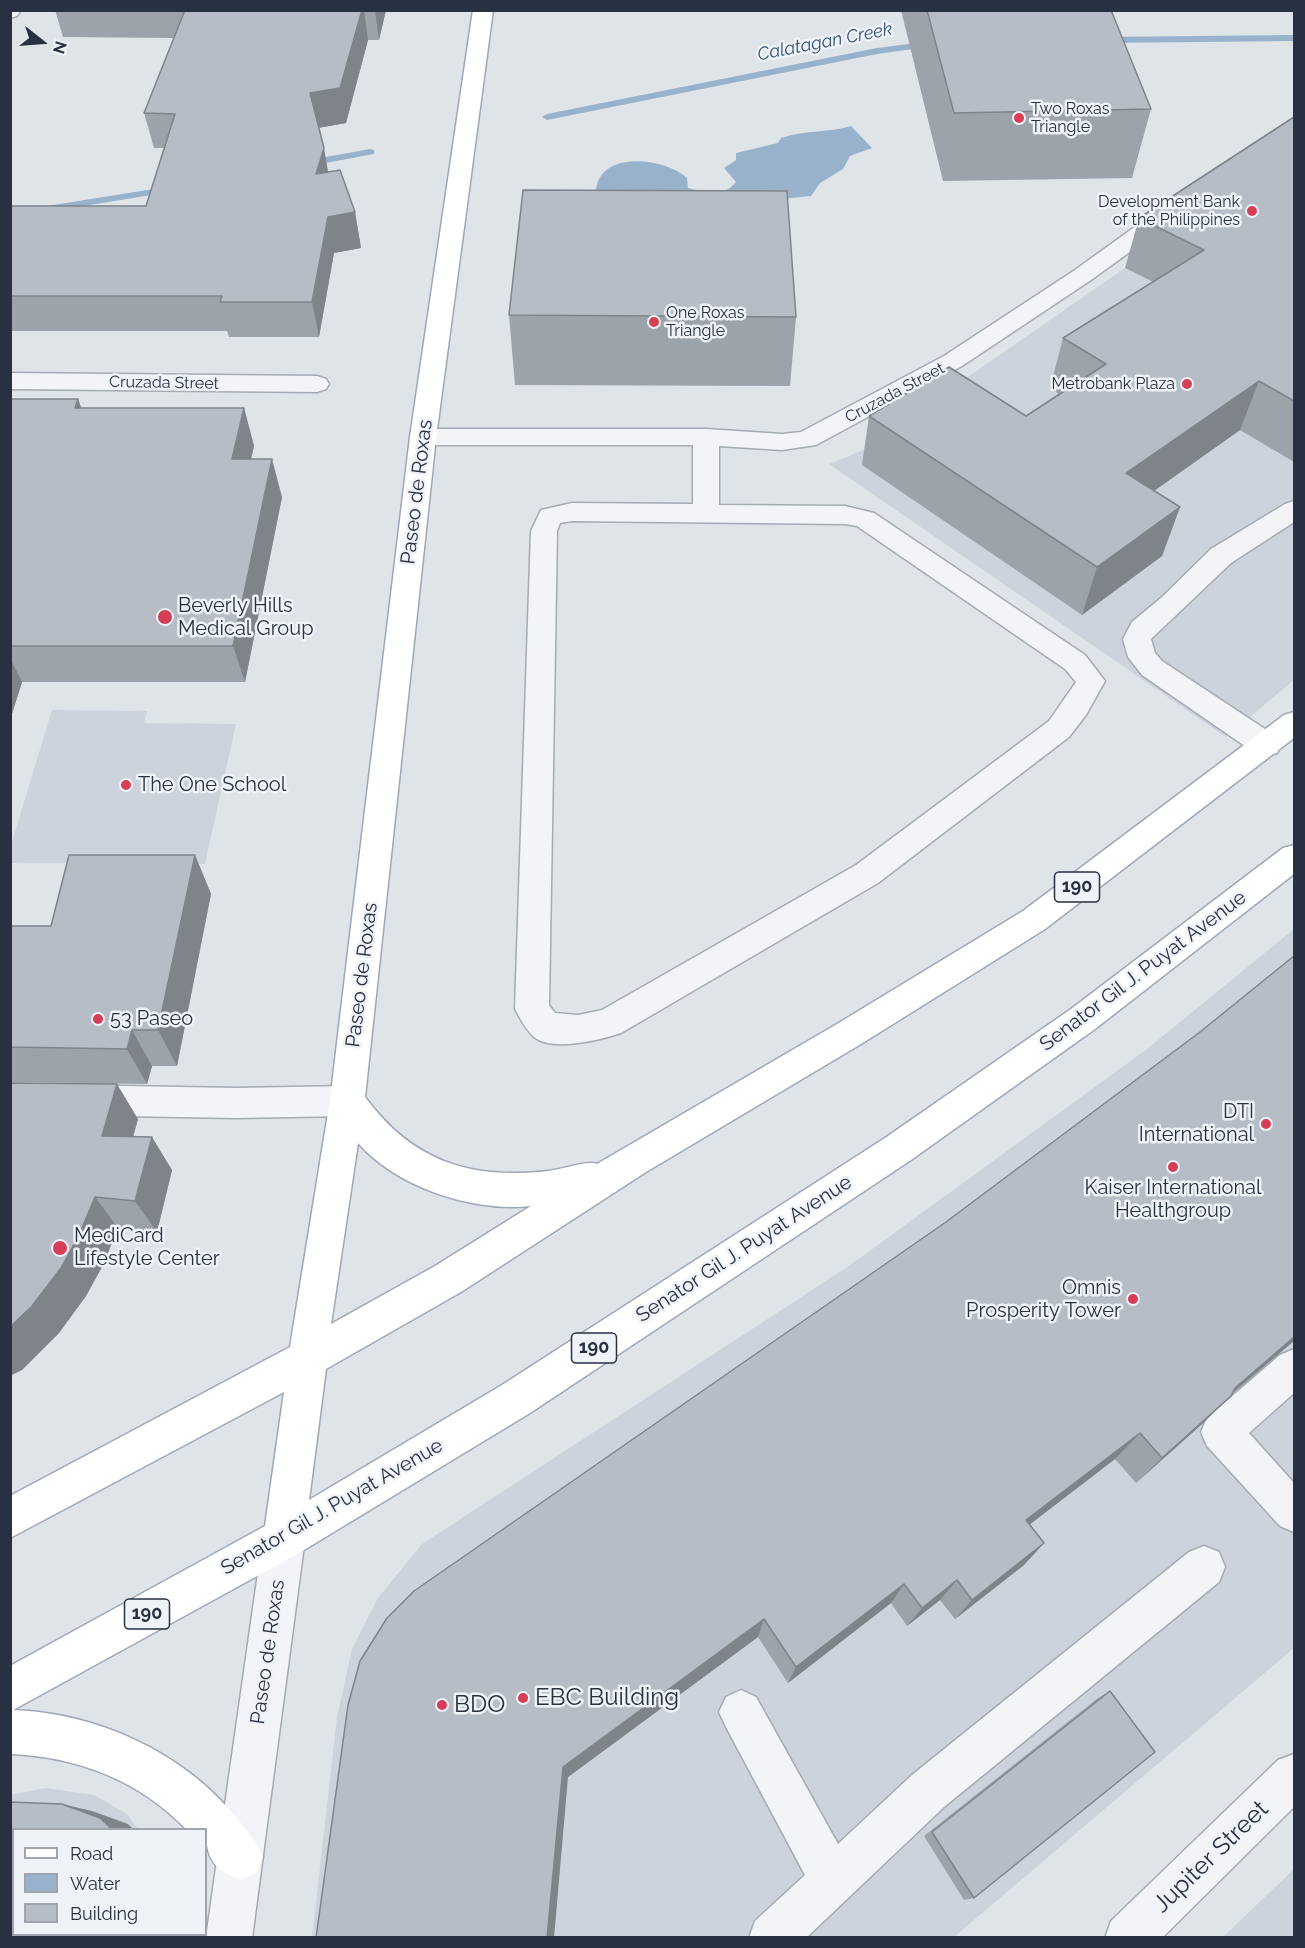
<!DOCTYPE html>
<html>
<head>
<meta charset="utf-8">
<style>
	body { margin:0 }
	#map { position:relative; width:1305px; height:1948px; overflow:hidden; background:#dfe4e9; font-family:Raleway,sans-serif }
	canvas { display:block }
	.frame { position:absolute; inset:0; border:12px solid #273142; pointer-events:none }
	.legend { position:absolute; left:12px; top:1828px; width:195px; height:108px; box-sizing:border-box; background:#eff2f7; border:2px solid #9fa5af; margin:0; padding:8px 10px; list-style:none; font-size:18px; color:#273142 }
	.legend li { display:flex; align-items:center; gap:12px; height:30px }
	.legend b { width:30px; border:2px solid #9fa5af }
	.north { position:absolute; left:12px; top:12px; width:60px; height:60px; -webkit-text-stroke:4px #eff2f7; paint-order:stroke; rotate:107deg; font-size:16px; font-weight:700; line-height:24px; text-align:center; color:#273142 }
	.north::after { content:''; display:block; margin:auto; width:21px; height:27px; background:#273142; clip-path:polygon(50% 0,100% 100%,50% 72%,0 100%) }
</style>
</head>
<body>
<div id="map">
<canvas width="1305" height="1948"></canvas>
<div class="frame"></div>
<ul class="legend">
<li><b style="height:8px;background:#fff"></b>Road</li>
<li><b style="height:16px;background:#98b2cc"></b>Water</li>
<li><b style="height:16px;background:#b6bdc7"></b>Building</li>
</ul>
<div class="north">N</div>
</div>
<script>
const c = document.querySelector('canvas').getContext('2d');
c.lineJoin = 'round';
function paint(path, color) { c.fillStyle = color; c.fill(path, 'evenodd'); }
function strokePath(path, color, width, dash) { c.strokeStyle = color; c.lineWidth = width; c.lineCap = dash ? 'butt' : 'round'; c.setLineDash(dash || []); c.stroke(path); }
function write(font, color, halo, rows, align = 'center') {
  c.font = font + ' Raleway,sans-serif'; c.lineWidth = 5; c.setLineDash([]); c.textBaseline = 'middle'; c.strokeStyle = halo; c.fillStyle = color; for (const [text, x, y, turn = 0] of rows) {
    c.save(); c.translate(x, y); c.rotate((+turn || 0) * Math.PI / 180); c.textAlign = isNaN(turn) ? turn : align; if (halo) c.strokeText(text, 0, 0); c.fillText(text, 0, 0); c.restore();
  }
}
paint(new Path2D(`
	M1125 268 1294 352V680L1226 737 829 464 861 451Z
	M52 710 147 711 144 723 236 724 205 864 11 863V845Z
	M1294 929V1648L954 1937 312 1938 337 1717 352 1649 378 1598 422 1544 849 1266 1147 1049Z
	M45 1788 94 1795 127 1814 138 1829 14 1830V1934L11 1937 10 1795Z
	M1294 1869V1937H1223Z`), '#cdd3dc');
paint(new Path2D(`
	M851 126 872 148 850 156 843 169 820 183 811 196 773 200 596 191C599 149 666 158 687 178L688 188C706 193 723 198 736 182L724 168 736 160V153L778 143 781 138C804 130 827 133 851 126Z`), '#98b2cc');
paint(new Path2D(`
	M1294 35V41L1102 43 1097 40 1102 37Z
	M932 41 937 44 935 46 877 54 547 120 542 117 547 114 877 48Z
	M370 149 374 150V154L304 167 299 164 304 161Z
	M172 186 177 189 176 191 10 218V212Z`), '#98b2cc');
const minor = new Path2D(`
	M10 10H21L17 16 10 18Z
	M1169 206 1177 208 1180 213 1177 218 1091 280 962 366 816 445 782 450 719 446V505L845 506 874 513 1085 655 1105 681 1086 715 1069 737 878 883 621 1033C600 1040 552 1052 534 1037 526 1030 520 1018 515 1009L531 531 541 510 572 503 693 504V445H423L414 443 410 437 414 431 423 429H706L782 434 801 432 944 356 1075 270 1161 208ZM572 521 845 524 857 526 1065 669 1076 682 1049 721 856 865 602 1010 578 1015 555 1013 549 1005 557 531 560 523Z
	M10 373 317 376 326 379 329 384 326 389 317 392 10 389Z
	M1294 501V522L1231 563 1151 639 1155 653 1162 661 1277 737 1281 745 1277 753 1266 756 1255 753 1142 675 1128 657 1123 639 1132 622 1161 598 1211 549 1285 504Z
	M10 1084 236 1088 347 1086 359 1090 364 1101 359 1112 347 1116 236 1118 10 1114Z
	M1294 1349V1393L1249 1433 1294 1483V1532L1280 1526 1207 1446 1201 1432 1207 1418 1280 1355Z
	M284 1517 299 1523 305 1538 252 1938H206L263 1538 269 1523Z
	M1204 1546 1219 1552 1225 1567 1219 1582 944 1807 806 1938H749L755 1921 805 1875 726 1727 719 1712 726 1697 741 1690 756 1697 838 1844 912 1775 1189 1552Z
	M1294 1754V1807L1162 1938H1105L1111 1921 1278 1760Z`);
const major = new Path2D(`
	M473 10H493L436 437 365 1097C412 1161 470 1180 548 1171 561 1170 587 1160 597 1164L837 1024 1023 911 1284 715 1294 712V738L1045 929 861 1044 646 1172 461 1292 326 1369 309 1500 502 1385 885 1138 1071 1009 1283 848 1294 845V874L1095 1029 911 1160 530 1413 299 1553 13 1710C96 1713 181 1751 235 1816 246 1829 256 1841 263 1857L256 1873 240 1880C213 1869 206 1858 206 1830H187C139 1780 78 1757 10 1754V1666L265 1526 284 1392 10 1538V1496L290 1347 330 1101 410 437ZM358 1143C398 1188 472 1212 531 1206L435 1266 331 1324Z`);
strokePath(minor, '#a4abb4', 3);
strokePath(major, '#9ea8b6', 3);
paint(minor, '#f2f4f7');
paint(major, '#fff');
paint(new Path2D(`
	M55 10H386L379 40H368L346 123 319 128 328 172 355 212 361 248 334 253 319 337H229L227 331H10V206H146L164 148H154L144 113 174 38 63 37Z
	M901 10H1111L1151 109 1132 178 943 181Z
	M1294 117V462L1240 430 1154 491 1180 507 1162 556 1082 615 862 465 869 416H1026L1059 394 1050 388 1063 338 1153 282 1125 268 1139 218Z
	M509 315 796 317 790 386 515 385Z
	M10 399H78L81 408H244L254 446 251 459 282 497 245 682H22L10 720Z
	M195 855 211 894 177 1066H152L147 1084 10 1082V926H51Z
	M10 1083 138 1119 133 1137 172 1170 157 1232 118 1228 103 1265 86 1296 59 1333 22 1370Z
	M1233 1393 1202 1424 1136 1483 1115 1459 1030 1524 1044 1543 1024 1565 955 1619 940 1600 907 1626 891 1603 788 1683 758 1637 568 1777 348 1705Z
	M1110 1691 974 1898 964 1900 924 1836 1098 1698Z`), '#9da3ab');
paint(new Path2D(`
	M362 10H364L368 40 346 123 317 128 310 93Z
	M375 10H386L379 40Z
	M324 148 330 183 316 174Z
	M355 212 361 248 334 253 319 337 312 302 328 217Z
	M1259 381 1240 430 1110 522 1126 473Z
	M78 399 92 437 75 408Z
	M244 408 254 446 242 497 232 459Z
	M272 459 282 497 245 682 233 646Z
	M1180 507 1162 556 1082 615 1097 567Z
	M10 658 22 682 10 720Z
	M195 855 211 894 177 1066 158 1030Z
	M132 1030 152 1066 147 1084 127 1049Z
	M117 1084 138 1119 124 1169 102 1136Z
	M152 1137 172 1170 157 1232 135 1201Z
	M95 1197 118 1228 103 1265 86 1296 59 1333 22 1370 10 1376V1327Z
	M1294 1337V1341L1206 1416 1235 1388Z
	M1231 1396 1202 1424 1136 1483 1162 1458Z
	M1140 1433 1115 1459 1007 1542 1026 1520Z
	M1044 1543 1024 1565 955 1619 972 1600Z
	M957 1580 940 1600 907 1626 922 1608Z
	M904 1584 891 1603 788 1683 796 1667Z
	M764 1619 758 1637 568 1777 554 1938H547L563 1767Z
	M62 1804 92 1811 128 1824 134 1830H113Z
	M126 1935H154V1938H126Z`), '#7f848b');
const building = new Path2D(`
	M185 10H362L340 88 310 93 324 148 316 174 340 170 355 212 328 217 312 302H220L222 296H10V206H146L175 114 144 113Z
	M927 10H1111L1151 109 954 113Z
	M1294 117V401L1259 381 1126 473 1180 507 1097 567 869 416 949 367 1026 416 1106 364 1063 338 1204 250 1139 218Z
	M523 190 787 191 796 317 509 315Z
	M10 399H78L75 408H244L232 459H272L233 646H10Z
	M69 855H195L158 1030H132L127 1049 10 1047V926H51Z
	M1294 956V1337L1235 1388 1231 1396 1162 1458 1140 1433 1026 1520 1044 1543 972 1600 957 1580 922 1608 904 1584 796 1667 764 1619 563 1767 547 1938H316L348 1705 360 1661 387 1618 414 1591 946 1222 1200 1032Z
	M10 1083 117 1084 102 1136 152 1137 135 1201 95 1197 79 1235 61 1268 32 1306 10 1327Z
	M1110 1691 1155 1752 974 1898 932 1832Z
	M10 1802 62 1804 100 1818 113 1830H14V1935H126V1938H10Z`);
paint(building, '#b6bdc7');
strokePath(building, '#7f848b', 1.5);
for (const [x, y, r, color] of [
	[1019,118,6,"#d63d57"],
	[1252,211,6,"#d63d57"],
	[654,322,6,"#d63d57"],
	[1187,384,6,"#d63d57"],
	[165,617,8,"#d63d57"],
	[126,785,6,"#d63d57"],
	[98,1019,6,"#d63d57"],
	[1266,1124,6,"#d63d57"],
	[1173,1167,6,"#d63d57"],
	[60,1248,8,"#d63d57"],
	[1133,1299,6,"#d63d57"],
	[523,1698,6,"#d63d57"],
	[442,1705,6,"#d63d57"]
]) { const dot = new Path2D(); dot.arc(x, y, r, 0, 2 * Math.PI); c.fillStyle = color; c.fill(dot); strokePath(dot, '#eff2f7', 2); }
write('16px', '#273142', '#eff2f7', [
	["Two Roxas",1031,109],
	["Triangle",1031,127],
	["Development Bank",1240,202,"right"],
	["of the Philippines",1240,220,"right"],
	["One Roxas",666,313],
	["Triangle",666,331],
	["Metrobank Plaza",1175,384,"right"]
], 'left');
write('16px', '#273142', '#eff2f7', [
	["Cruzada Street",164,383,1],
	["Cruzada Street",895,393,-28]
]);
write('italic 18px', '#2f5178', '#eff2f7', [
	["Calatagan Creek",825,42,-11]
]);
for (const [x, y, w] of [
	[1077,887,45],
	[594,1348,45],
	[147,1614,45]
]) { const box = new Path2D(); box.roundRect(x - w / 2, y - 15, w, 30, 4.5); c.fillStyle = '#eff2f7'; c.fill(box); strokePath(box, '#273142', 1.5); }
write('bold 18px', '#273142', null, [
	["190",1077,887],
	["190",594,1348],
	["190",147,1614]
]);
write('20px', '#273142', '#eff2f7', [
	["Paseo de Roxas",417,492,-83],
	["Senator Gil J. Puyat Avenue",1143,971,-37],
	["Paseo de Roxas",362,975,-83],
	["Senator Gil J. Puyat Avenue",744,1249,-33],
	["Senator Gil J. Puyat Avenue",332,1507,-30],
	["Paseo de Roxas",268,1652,-82]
]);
write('20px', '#273142', '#eff2f7', [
	["Beverly Hills",178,606],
	["Medical Group",178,629],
	["The One School",138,785],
	["53 Paseo",110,1019],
	["DTI",1254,1112,"right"],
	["International",1254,1135,"right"],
	["Kaiser International",1173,1188,"center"],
	["Healthgroup",1173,1211,"center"],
	["MediCard",74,1236],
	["Lifestyle Center",74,1259],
	["Omnis",1121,1288,"right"],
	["Prosperity Tower",1121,1311,"right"]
], 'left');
write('24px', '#273142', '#eff2f7', [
	["EBC Building",535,1698],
	["BDO",454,1705]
], 'left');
write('24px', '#273142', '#eff2f7', [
	["Jupiter Street",1211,1857,-44]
]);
</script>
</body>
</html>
